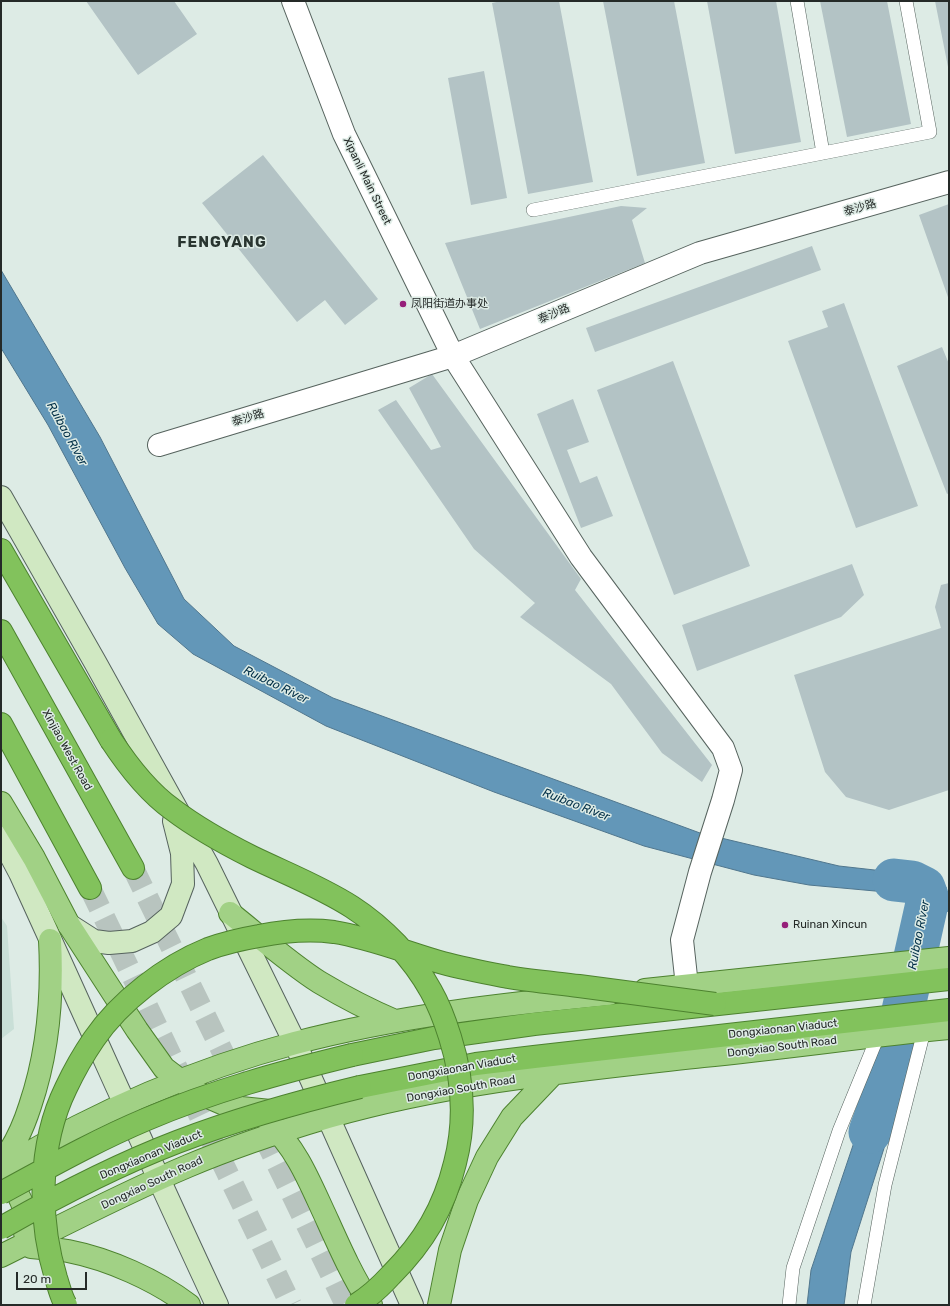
<!DOCTYPE html>
<html>
<head>
<meta charset="utf-8">
<style>
	body { margin:0 }
	#map { position:relative; width:950px; height:1306px; overflow:hidden; background:#ddebe5; font-family:Rubik,sans-serif }
	canvas { display:block }
	.frame { position:absolute; inset:0; border:2px solid #252a28; pointer-events:none }
	.scale { position:absolute; left:16px; top:1272px; width:71px; height:18px; box-sizing:border-box; border:2px solid #252a28; border-top:0; padding-left:5px; font-size:12px; line-height:14px; white-space:nowrap; color:#252a28; -webkit-text-stroke:3px #ddebe5; paint-order:stroke }
</style>
</head>
<body>
<div id="map">
<canvas width="950" height="1306"></canvas>
<div class="frame"></div>
<div class="scale">20 m</div>
</div>
<script>
const c = document.querySelector('canvas').getContext('2d');
c.lineJoin = 'round';
function paint(path, color) { c.fillStyle = color; c.fill(path, 'evenodd'); }
function strokePath(path, color, width, dash) { c.strokeStyle = color; c.lineWidth = width; c.lineCap = dash ? 'butt' : 'round'; c.setLineDash(dash || []); c.stroke(path); }
function write(font, color, halo, rows, align = 'center') {
  c.font = font + ' Rubik,"Noto Sans SC",sans-serif'; c.lineWidth = 3; c.setLineDash([]); c.textBaseline = 'middle'; c.strokeStyle = halo; c.fillStyle = color; for (const [text, x, y, turn = 0] of rows) {
    c.save(); c.translate(x, y); c.rotate((+turn || 0) * Math.PI / 180); c.textAlign = isNaN(turn) ? turn : align; if (halo) c.strokeText(text, 0, 0); c.fillText(text, 0, 0); c.restore();
  }
}
paint(new Path2D(`
	M1 917 7 926 14 1029 1 1039Z`), '#c9dfd7');
const water = new Path2D(`
	M1 270 100 437 184 599 234 646 333 698 700 833 839 866 928 876 946 887 949 911 913 916 910 893 875 891 809 885 754 875 644 846 494 792 326 726 193 654 158 624 125 568 48 425 1 348Z
	M907 1076 851 1252 844 1305H807L811 1270 876 1077Z`);
paint(water, '#6397b8');
strokePath(water, '#50768d', 1);
strokePath(new Path2D(`
	M870 1132 885 1091 928 899 924 888 912 882 894 880`), '#6397b8', 43);
paint(new Path2D(`
	M86 1H174L197 34 138 75Z
	M501 1H559L593 182 528 194 492 3Z
	M603 1H674L705 163 637 176Z
	M707 1H776L801 142 735 154Z
	M820 1H887L911 124 847 137Z
	M935 1H949V67H948Z
	M484 71 507 198 471 205 448 78Z
	M263 155 378 299 345 325 325 300 297 322 202 203Z
	M949 204V300L919 215Z
	M621 206 647 208 632 220 645 263 480 329 445 243Z
	M812 246 821 270 595 352 586 328Z
	M844 303 918 506 856 528 788 341 828 327 822 311Z
	M942 347 949 364V493L947 494 897 366Z
	M673 361 750 566 674 595 597 390Z
	M432 374 581 579 575 590 712 765 702 782 662 753 611 684 520 617 535 603 474 549 378 410 396 400 431 450 441 447 409 388Z
	M573 399 589 442 567 450 580 483 597 476 613 516 581 528 537 414Z
	M852 564 864 595 841 617 697 671 682 625Z
	M949 583V790L889 810 846 797 825 772 794 675 941 628 935 607 941 585Z`), '#b3c3c5');
strokePath(new Path2D(`
	M133 868 346 1305
	M90 888 291 1305`), '#b8c4bf', 22, [22, 11]);
const service = new Path2D(`
	M797 1 823 153
	M533 210 930 132 906 1
	M789 1305 793 1268 839 1131 878 1036
	M864 1305 885 1185 924 1031`);
const minor = new Path2D(`
	M293 1 344 134 453 356 581 557 723 748 731 770 723 800 700 872 682 940 687 986
	M159 445 453 356 700 253 949 182`);
const secondary = new Path2D(`
	M1 497 95 662 207 864 295 1043 412 1305
	M1 837 20 873C86 1017 150 1162 217 1305
	M69 925 94 941 109 943 132 941 152 932 171 916 183 884 182 853 174 821`);
const primary = new Path2D(`
	M1 803 34 858 69 925 137 1030 164 1068 194 1091 224 1104 241 1108 270 1111
	M230 913C259 936 288 962 319 982 344 997 369 1010 395 1021
	M645 990 949 958
	M270 1124C297 1149 310 1183 325 1215 339 1246 352 1276 371 1305
	M1 1163C15 1146 23 1128 30 1106 48 1053 53 997 50 940
	M1 1169C91 1115 193 1070 295 1043 398 1016 503 1004 609 994
	M1 1177C19 1187 29 1213 25 1233
	M31 1247C43 1248 56 1249 68 1251 109 1259 156 1280 189 1305
	M1 1256C63 1225 124 1193 188 1166 233 1147 281 1131 328 1117 450 1082 578 1070 703 1056 785 1048 867 1036 949 1028
	M439 1305 450 1250 467 1200 487 1157 512 1117 553 1074`);
const trunk = new Path2D(`
	M1 550 111 740
	M1 631 133 868
	M1 724 90 888
	M352 1055 434 1038 534 1024 949 979
	M360 1087 476 1064 534 1057 949 1010`);
strokePath(service, '#56635e', 14);
strokePath(minor, '#56635e', 24);
strokePath(secondary, '#56635e', 24);
strokePath(primary, '#4d822f', 24);
strokePath(trunk, '#4d822f', 24);
strokePath(service, '#fff', 13);
strokePath(minor, '#fff', 22);
strokePath(secondary, '#d0e8c2', 22);
strokePath(primary, '#a1d185', 22);
strokePath(trunk, '#82c25c', 22);
const trunkBridge = new Path2D(`
	M111 740C128 766 147 791 172 809 197 828 224 843 252 857 285 873 321 887 352 907 383 927 413 958 431 991 439 1005 445 1021 450 1037 463 1078 466 1121 455 1163 444 1208 424 1242 391 1275 381 1286 369 1297 356 1305
	M1 1193C49 1167 97 1140 147 1119 213 1091 282 1072 352 1055
	M1 1228C57 1196 117 1165 177 1142 237 1119 298 1102 360 1087
	M66 1305C61 1297 59 1287 56 1278 38 1219 38 1145 66 1088 74 1071 83 1055 94 1039 120 1001 166 966 208 949 224 943 242 939 259 936 284 931 309 929 334 932 372 938 407 953 443 963 465 969 487 973 508 977 532 981 555 983 579 986 624 992 670 998 715 1004`);
strokePath(trunkBridge, '#4d822f', 24, []);
strokePath(trunkBridge, '#82c25c', 22);
for (const [x, y, r, color] of [
	[403,304,4,"#961f7a"],
	[785,925,4,"#961f7a"]
]) { const dot = new Path2D(); dot.arc(x, y, r, 0, 2 * Math.PI); c.fillStyle = color; c.fill(dot); strokePath(dot, '#ddebe5', 1.5); }
write('11px', '#252a28', '#ddebe5', [
	["Xipanli Main Street",367,181,64],
	["泰沙路",860,208,-16],
	["泰沙路",554,314,-23],
	["泰沙路",248,418,-17],
	["Xinjiao West Road",67,750,61],
	["Dongxiaonan Viaduct",783,1029,-6],
	["Dongxiao South Road",782,1047,-7],
	["Dongxiaonan Viaduct",462,1068,-10],
	["Dongxiao South Road",461,1089,-10],
	["Dongxiaonan Viaduct",151,1155,-23],
	["Dongxiao South Road",152,1183,-25]
]);
write('11px', '#252a28', '#ddebe5', [
	["凤阳街道办事处",411,304],
	["Ruinan Xincun",793,925]
], 'left');
write('italic 12px', '#022f47', '#ddebe5', [
	["Ruibao River",67,434,61],
	["Ruibao River",276,685,26],
	["Ruibao River",576,805,21],
	["Ruibao River",919,935,-79]
]);
c.letterSpacing = '1px';
write('bold 15px', '#293530', '#ddebe5', [
	["FENGYANG",222,243]
]);
c.letterSpacing = '0px';
</script>
</body>
</html>
